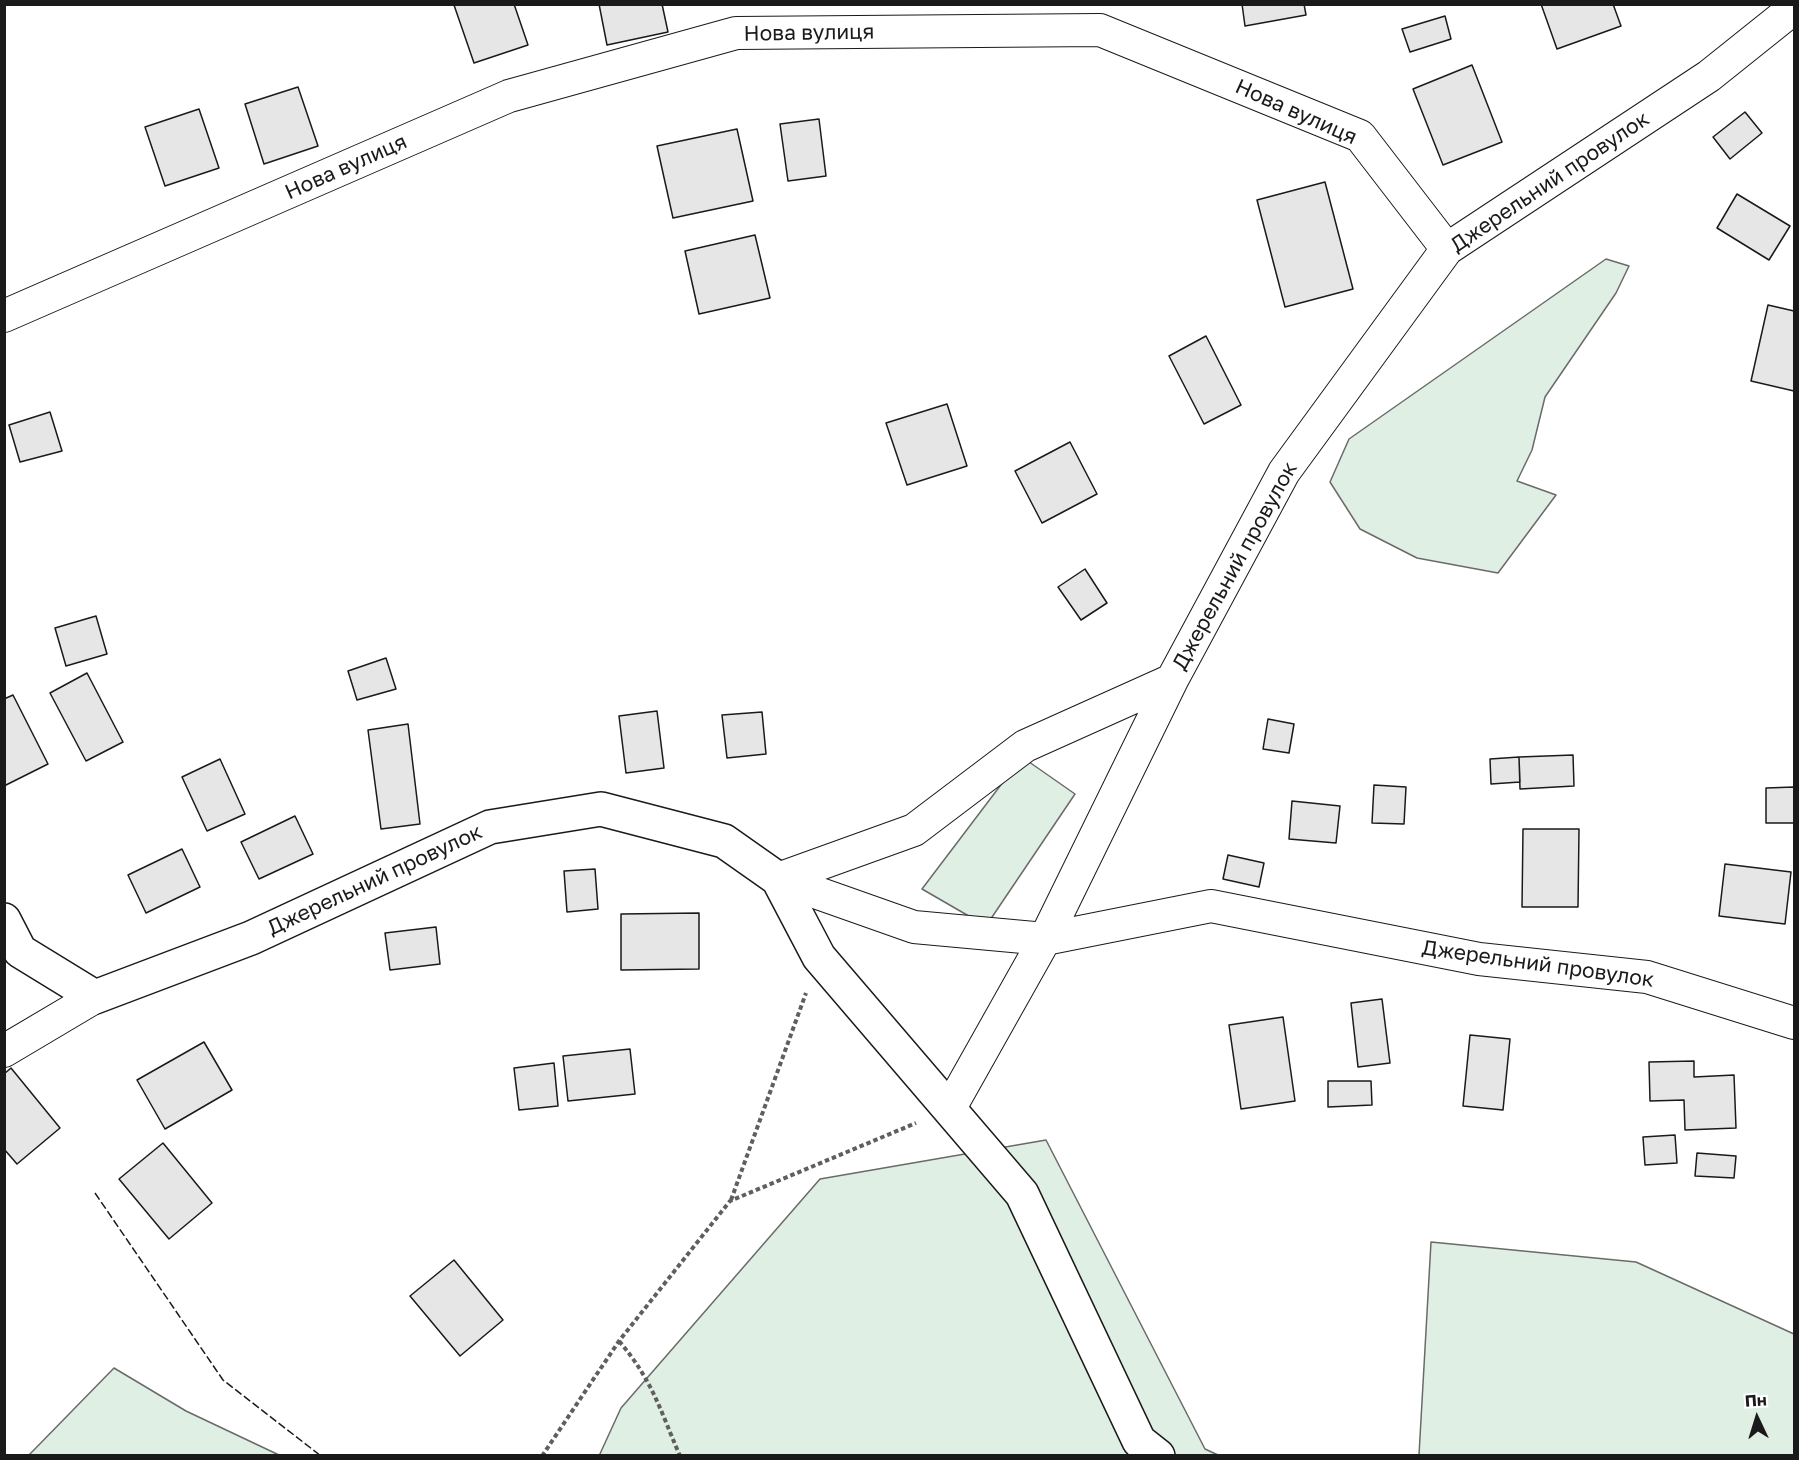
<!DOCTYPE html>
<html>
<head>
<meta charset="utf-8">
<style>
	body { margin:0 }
	#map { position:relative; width:1799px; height:1460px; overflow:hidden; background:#fff; font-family:"Golos Text",sans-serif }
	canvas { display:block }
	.frame { position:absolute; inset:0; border:6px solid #1a1a1a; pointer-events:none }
	.north { position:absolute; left:1727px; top:1388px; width:60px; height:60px; -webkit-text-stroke:4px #fff; paint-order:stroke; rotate:356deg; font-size:16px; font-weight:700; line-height:24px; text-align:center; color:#1a1a1a }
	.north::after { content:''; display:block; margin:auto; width:21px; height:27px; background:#1a1a1a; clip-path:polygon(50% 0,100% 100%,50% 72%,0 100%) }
</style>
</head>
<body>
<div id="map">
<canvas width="1799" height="1460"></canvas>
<div class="frame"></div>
<div class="north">Пн</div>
</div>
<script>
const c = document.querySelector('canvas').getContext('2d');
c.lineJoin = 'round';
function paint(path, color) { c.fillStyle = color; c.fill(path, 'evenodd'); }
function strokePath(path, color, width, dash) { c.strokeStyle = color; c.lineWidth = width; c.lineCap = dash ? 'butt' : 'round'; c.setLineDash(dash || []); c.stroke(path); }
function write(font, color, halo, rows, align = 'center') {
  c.font = font + ' "Golos Text",sans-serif'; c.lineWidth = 4.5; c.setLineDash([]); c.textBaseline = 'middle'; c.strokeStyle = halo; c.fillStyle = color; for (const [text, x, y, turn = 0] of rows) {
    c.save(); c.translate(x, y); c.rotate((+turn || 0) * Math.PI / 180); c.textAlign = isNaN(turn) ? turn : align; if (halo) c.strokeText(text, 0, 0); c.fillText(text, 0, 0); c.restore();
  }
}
const green = new Path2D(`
	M1606 259 1629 266 1616 293 1545 397 1532 450 1517 481 1556 495 1498 573 1417 558 1360 529 1330 482 1349 439Z
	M1022 757 1075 794 986 926 922 889Z
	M1046 1140 1205 1449 1218 1455 599 1456 621 1408 820 1179Z
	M1431 1242 1636 1262 1794 1334V1455H1419Z
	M114 1368 186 1411 279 1455H29Z`);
paint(green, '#e0efe3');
strokePath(green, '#6a6a6a', 1.5);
const building = new Path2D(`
	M514 4 528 45 474 63 454 5Z
	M599 4H662L668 32 607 45Z
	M1242 4H1304L1306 15 1245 26Z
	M1541 4H1613L1621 26 1557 49Z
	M1445 16 1451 39 1410 52 1402 29Z
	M1472 65 1502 142 1443 165 1413 89Z
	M298 87 318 146 264 164 245 104Z
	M199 109 219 168 165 186 145 127Z
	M1745 112 1762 133 1730 159 1713 137Z
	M819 119 826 176 788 181 780 124Z
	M737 129 753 201 673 218 657 146Z
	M1325 182 1353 289 1285 307 1257 200Z
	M1737 194 1790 226 1769 260 1717 228Z
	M755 235 770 298 699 314 685 251Z
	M1768 305 1794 311V391L1751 381Z
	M1206 336 1241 405 1204 424 1169 356Z
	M947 404 967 466 907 485 886 423Z
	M50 412 62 451 20 462 9 425Z
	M1070 442 1097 494 1042 523 1015 471Z
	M1085 569 1107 603 1081 620 1058 587Z
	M96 616 107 654 66 666 55 628Z
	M386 658 396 689 357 700 348 671Z
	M87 673 123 742 86 761 50 693Z
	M13 695 48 764 4 786V699Z
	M657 711 664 768 626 773 619 716Z
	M762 712 766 754 727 758 722 715Z
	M1268 719 1294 724 1289 753 1263 749Z
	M408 724 420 824 381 829 368 730Z
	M1573 755 1574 786 1520 789 1519 757Z
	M1519 757 1520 782 1491 784 1490 759Z
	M220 759 245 814 207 831 182 777Z
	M1374 785 1406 787 1404 824 1372 823Z
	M1794 787V823H1766V788Z
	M1292 801 1340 806 1336 843 1289 839Z
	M295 816 313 854 259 879 241 842Z
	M1523 829H1579L1578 907H1522Z
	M182 849 200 887 146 913 128 875Z
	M1228 855 1264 863 1259 887 1223 879Z
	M1725 864 1791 872 1785 924 1719 916Z
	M595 869 598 909 567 912 564 871Z
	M699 913V969L621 970V914Z
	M436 927 440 964 390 970 385 933Z
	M1382 999 1390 1063 1358 1067 1351 1003Z
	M1283 1017 1295 1101 1241 1109 1229 1025Z
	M1470 1035 1510 1039 1503 1110 1463 1106Z
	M204 1042 232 1090 165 1129 137 1080Z
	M630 1049 635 1094 568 1101 563 1056Z
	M1694 1061V1077L1734 1075 1736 1128 1685 1130 1684 1100 1650 1101 1649 1062Z
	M554 1063 558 1106 519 1110 514 1068Z
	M11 1068 60 1128 17 1164 4 1149V1074Z
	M1328 1081H1371L1372 1105 1328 1107Z
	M1675 1135 1677 1163 1645 1165 1643 1137Z
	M163 1143 212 1203 169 1239 119 1179Z
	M1697 1153 1736 1156 1734 1178 1695 1176Z
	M454 1260 503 1320 460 1356 410 1296Z`);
paint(building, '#e6e6e6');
strokePath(building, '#1a1a1a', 1.5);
const street = new Path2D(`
	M4 316 509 96 736 33 1100 30 1360 136 1447 249
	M778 879 914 830 1025 746 1172 680 1284 472 1447 249 1709 76 1794 8
	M778 879 914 927 1045 939 1172 680
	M4 1051 95 997
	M950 1108 1045 939 1211 906 1479 959 1647 977 1794 1023`);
const secondary = new Path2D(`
	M4 920 20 951 95 997 251 938 490 827 601 809 724 841 778 879 819 957 1022 1194 1139 1441 1158 1456`);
strokePath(street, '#1a1a1a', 34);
strokePath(secondary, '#1a1a1a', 36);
strokePath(new Path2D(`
	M731 1200 806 993
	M619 1341C653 1381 660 1410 680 1456
	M542 1456 619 1341 730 1201 916 1123`), '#5f5f5f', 4, [4.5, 3]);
strokePath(street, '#fff', 32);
strokePath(secondary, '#fff', 33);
strokePath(new Path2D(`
	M95 1193 223 1380 321 1456`), '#1a1a1a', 1.5, [8, 3]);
write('21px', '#1a1a1a', '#fff', [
	["Нова вулиця",809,33,-1],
	["Нова вулиця",1296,112,24],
	["Нова вулиця",346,167,-24],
	["Джерельний провулок",1550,182,-34],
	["Джерельний провулок",1235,566,-61],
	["Джерельний провулок",375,880,-25],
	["Джерельний провулок",1538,964,8]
]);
</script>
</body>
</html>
